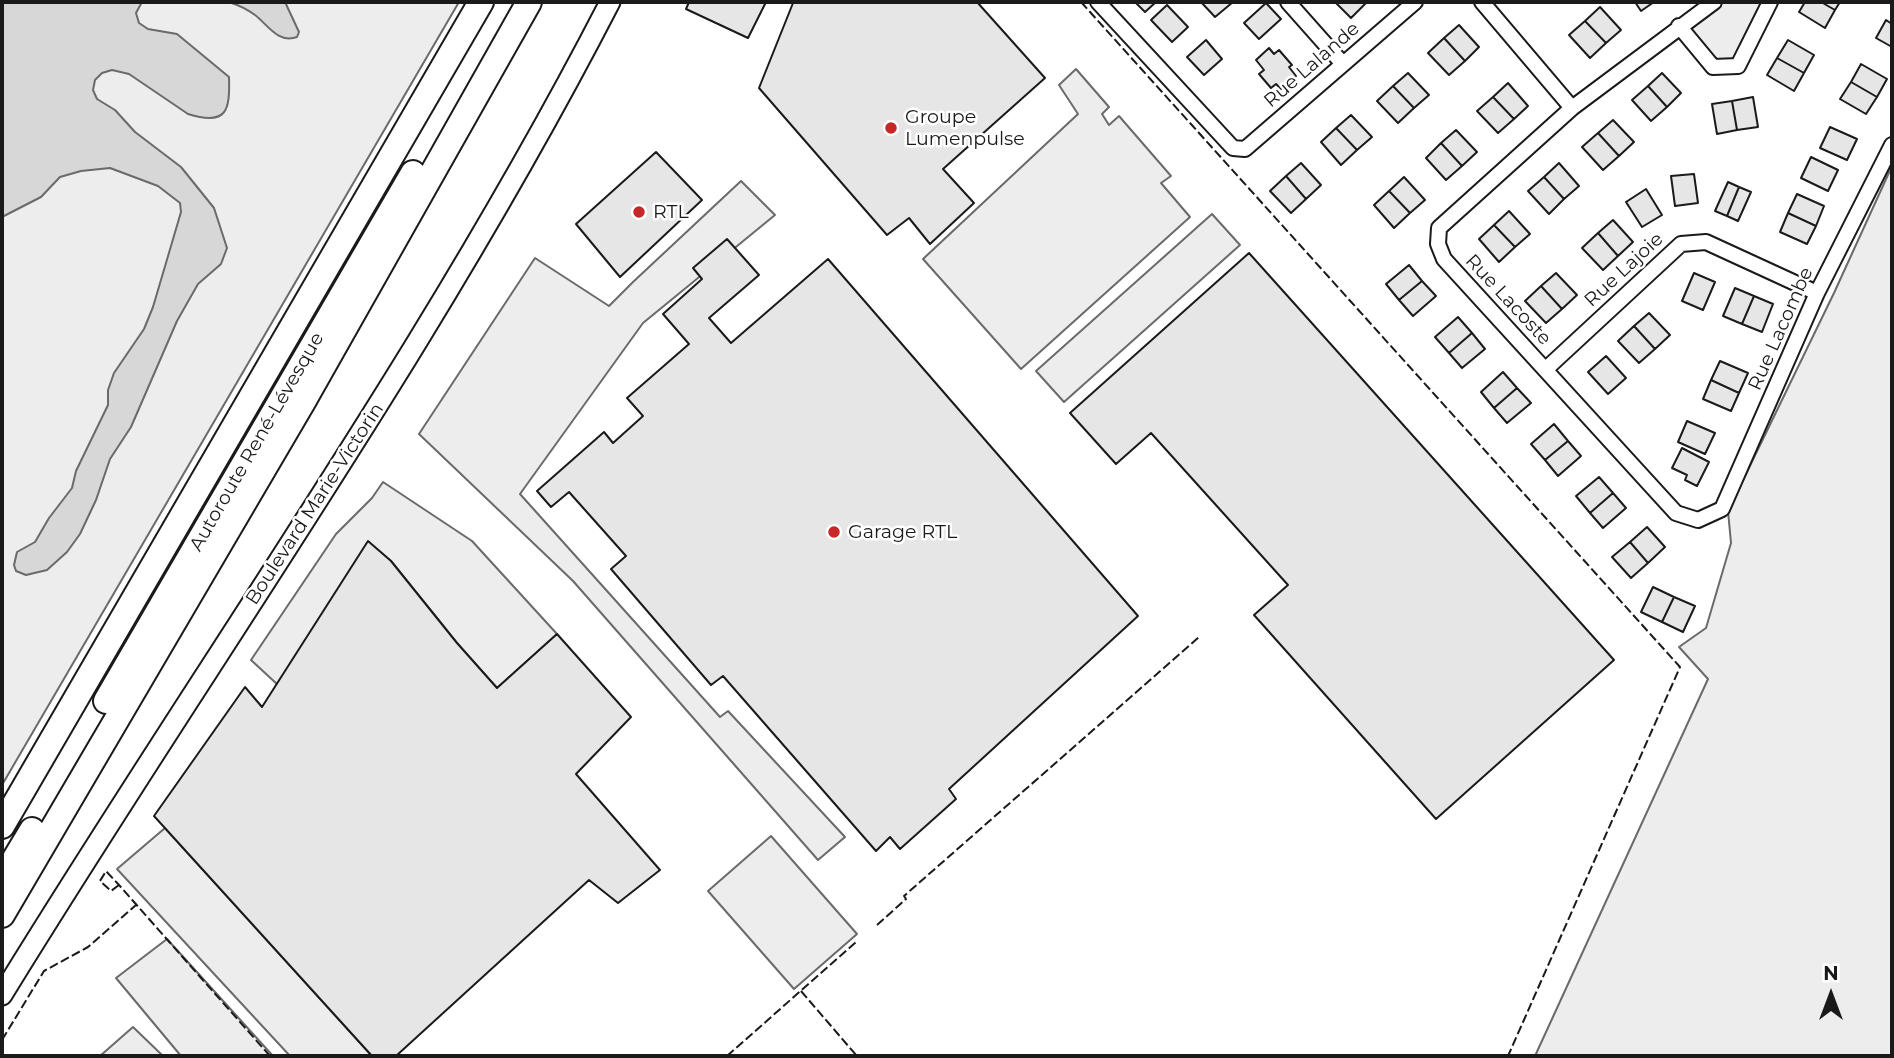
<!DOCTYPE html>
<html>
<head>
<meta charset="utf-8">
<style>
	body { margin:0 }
	#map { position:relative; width:1894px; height:1058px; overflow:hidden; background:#fff; font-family:Montserrat,sans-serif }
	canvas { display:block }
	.frame { position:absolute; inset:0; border:4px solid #1a1a1a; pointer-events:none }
	.north { position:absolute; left:1796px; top:960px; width:70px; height:70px; -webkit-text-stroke:5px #fff; paint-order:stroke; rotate:0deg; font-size:19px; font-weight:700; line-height:28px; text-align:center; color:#1a1a1a }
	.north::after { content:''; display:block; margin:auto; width:24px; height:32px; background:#1a1a1a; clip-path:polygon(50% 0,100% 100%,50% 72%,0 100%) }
</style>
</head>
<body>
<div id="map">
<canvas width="1894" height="1058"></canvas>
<div class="frame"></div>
<div class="north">N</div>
</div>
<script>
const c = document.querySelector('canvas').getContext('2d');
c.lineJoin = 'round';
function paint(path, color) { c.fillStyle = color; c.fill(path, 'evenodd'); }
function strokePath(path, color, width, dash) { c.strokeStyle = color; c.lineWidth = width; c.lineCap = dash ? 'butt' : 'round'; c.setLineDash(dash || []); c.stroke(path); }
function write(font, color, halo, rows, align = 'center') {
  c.font = font + ' Montserrat,sans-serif'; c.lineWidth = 5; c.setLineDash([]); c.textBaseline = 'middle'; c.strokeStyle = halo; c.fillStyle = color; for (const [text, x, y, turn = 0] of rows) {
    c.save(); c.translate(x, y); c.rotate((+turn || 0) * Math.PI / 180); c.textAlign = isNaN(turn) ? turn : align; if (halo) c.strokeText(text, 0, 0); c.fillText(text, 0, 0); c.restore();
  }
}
const built = new Path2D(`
	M94 2H459L2 785V111Z
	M1714 2H1770L1738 66 1713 67 1679 26Z
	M1076 69 1109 107 1102 114 1109 125 1119 116 1171 176 1161 183 1190 217 1021 369 923 259 1078 114 1059 85Z
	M1892 166V1056H1535L1708 679 1679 647 1706 628 1731 543 1728 511 1834 293Z
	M741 181 775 215 643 323 520 494 720 717 728 711 845 837 818 860 573 581 419 434 535 258 609 306 633 282Z
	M1212 214 1240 245 1064 402 1036 371Z
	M383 482 472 541 557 634 497 688 457 643 391 561 368 542 278 685 251 660 336 534 372 498Z
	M165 828 372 1056H290L117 869Z
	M771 836 857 934 794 989 708 891Z
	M167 939 273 1056H181L116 978Z
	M133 1027 163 1056H100Z`);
paint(built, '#ededed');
strokePath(built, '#6a6a6a', 2);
const water = new Path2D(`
	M2 2H142L136 13 139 23 148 29 177 34 229 77C230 111 227 126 188 114L129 74 112 70 102 73 95 80 93 90 97 99 115 110 135 132 181 167 214 208 227 248 221 264 198 284 177 321 131 427 110 459 96 500 80 534 67 552 47 570 26 575 16 571 14 565 17 552 35 542 49 518 72 488 76 471 108 405V390L114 373 144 329 153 307 181 212 180 203 158 186 110 168 81 171 60 177 41 197 2 217Z
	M229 2H285L299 32 297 37C278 44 267 24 255 15 247 9 238 5 229 2Z`);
paint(water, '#d7d7d7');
strokePath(water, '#6a6a6a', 2);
const building = new Path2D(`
	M689 2H766L748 38 686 9Z
	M792 2H977L1045 78 943 169 974 203 930 244 909 218 887 235 759 88 793 3Z
	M1135 2H1156L1145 12Z
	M1201 2H1233L1215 17Z
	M1335 2H1367L1351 18Z
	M1635 2H1654L1641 11Z
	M1805 2H1821L1835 10 1825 28 1799 12Z
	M1821 2H1840L1835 10Z
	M1266 3 1281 19 1259 39 1244 23Z
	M1167 5 1188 27 1172 42 1151 20Z
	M1600 7 1621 30 1606 43 1585 21Z
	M1886 20 1892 24V47L1876 38Z
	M1585 21 1606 43 1590 58 1569 35Z
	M1459 25 1479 47 1465 61 1444 38Z
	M1444 38 1465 61 1449 75 1428 53Z
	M1206 40 1222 59 1204 75 1187 57Z
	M1788 40 1814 55 1804 73 1777 58Z
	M1269 48 1274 54 1279 50 1292 65 1289 67 1296 76 1281 89 1276 84 1271 88 1259 74 1264 70 1256 60Z
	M1777 58 1804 73 1794 91 1767 75Z
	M1861 64 1887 79 1877 97 1851 82Z
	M1408 73 1429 95 1414 108 1393 86Z
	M1662 73 1681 93 1667 107 1648 86Z
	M1851 82 1877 97 1866 114 1840 99Z
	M1508 83 1528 106 1514 119 1493 97Z
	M1393 86 1414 108 1398 123 1377 101Z
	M1648 86 1667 107 1651 121 1632 100Z
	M1493 97 1514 119 1498 133 1477 111Z
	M1753 97 1758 127 1737 130 1732 101Z
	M1732 101 1737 130 1717 134 1712 104Z
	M1351 115 1372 137 1357 150 1336 128Z
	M1613 120 1634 142 1619 156 1598 133Z
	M1830 127 1857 139 1847 160 1820 148Z
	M1336 128 1357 150 1341 165 1321 142Z
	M1456 130 1477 152 1462 166 1441 143Z
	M1598 133 1619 156 1603 170 1582 147Z
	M1441 143 1462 166 1446 180 1426 158Z
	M656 152 702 200 620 277 576 224Z
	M1811 157 1838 170 1828 191 1801 178Z
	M1301 163 1321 185 1306 199 1286 176Z
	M1559 163 1579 186 1564 199 1544 177Z
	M1694 174 1698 203 1675 206 1671 176Z
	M1286 176 1306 199 1291 213 1270 191Z
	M1404 177 1425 200 1410 213 1389 191Z
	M1544 177 1564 199 1549 214 1528 191Z
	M1728 182 1739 187 1727 216 1715 211Z
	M1739 187 1751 192 1738 221 1727 216Z
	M1646 189 1662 215 1642 227 1626 202Z
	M1389 191 1410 213 1394 228 1374 205Z
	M1797 194 1824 206 1816 226 1788 213Z
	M1509 211 1530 234 1515 247 1494 225Z
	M1788 213 1816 226 1807 244 1780 232Z
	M1613 220 1633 242 1618 256 1598 233Z
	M1494 225 1515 247 1499 262 1479 239Z
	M1598 233 1618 256 1603 270 1582 248Z
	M727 239 759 275 709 318 731 343 828 259 1138 616 949 789 956 799 900 849 890 837 876 851 723 676 711 685 611 569 626 556 569 492 551 507 537 491 604 432 613 443 643 416 627 398 689 344 663 314 702 279 693 268Z
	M1249 253 1614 660 1436 819 1254 615 1288 585 1151 433 1116 464 1070 413Z
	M1409 265 1422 281 1399 300 1386 284Z
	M1556 273 1577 295 1562 309 1541 286Z
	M1694 273 1715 282 1703 310 1682 301Z
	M1422 281 1436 296 1413 316 1399 300Z
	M1541 286 1562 309 1546 323 1525 301Z
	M1735 288 1754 296 1742 324 1723 316Z
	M1754 296 1773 304 1762 332 1742 324Z
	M1649 313 1670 335 1655 349 1634 326Z
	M1458 317 1472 333 1449 353 1435 337Z
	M1634 326 1655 349 1639 363 1618 341Z
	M1472 333 1485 349 1462 368 1449 353Z
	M1606 356 1626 378 1608 394 1588 372Z
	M1720 361 1748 373 1739 393 1711 380Z
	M1503 372 1517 388 1494 408 1481 392Z
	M1711 380 1739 393 1731 411 1703 399Z
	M1517 388 1531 403 1507 423 1494 408Z
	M1687 421 1715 433 1705 454 1678 442Z
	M1554 424 1568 441 1545 460 1531 444Z
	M1568 441 1581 456 1558 476 1545 460Z
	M1682 448 1709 462 1697 486 1685 480 1687 475 1672 468Z
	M1599 477 1613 493 1590 513 1576 496Z
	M1613 493 1626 508 1603 528 1590 513Z
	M1647 527 1665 547 1648 563 1630 542Z
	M368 541 391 561 457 643 497 688 557 634 631 717 576 774 660 870 618 903 589 880 396 1056H372L154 816 245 687 262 707Z
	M1630 542 1648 563 1631 578 1612 557Z
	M1653 587 1674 597 1662 622 1641 612Z
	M1674 597 1695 606 1683 632 1662 622Z`);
paint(building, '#e6e6e6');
strokePath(building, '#1a1a1a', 2);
const street = new Path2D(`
	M1098 2 1233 148 1245 149 1415 2
	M1288 2 1343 64
	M1482 2 1572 108
	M1714 2 1572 108 1439 228 1438 244 1444 259 1676 513 1698 520 1722 509 1817 293 1892 145
	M1679 26 1713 67 1738 66 1770 2
	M1546 369 1681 244 1706 242 1817 293`);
const secondary = new Path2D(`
	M2 995C205 664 432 348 610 2`);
const highway = new Path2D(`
	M106 701 413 173
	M2 826 481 2
	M2 880 32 830
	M2 915 303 402 529 2`);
strokePath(street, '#1a1a1a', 18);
strokePath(secondary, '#1a1a1a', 23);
strokePath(highway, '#1a1a1a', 28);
strokePath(street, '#fff', 14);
strokePath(secondary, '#fff', 19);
strokePath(highway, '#fff', 24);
strokePath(new Path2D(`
	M1081 2 1680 667 1508 1056
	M119 885 111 891 100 881 106 871 119 885 270 1056
	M877 925 906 899 904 896 1199 637
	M801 991 856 1055 855 1056
	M2 1040 44 971 88 947 136 905
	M727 1056 856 942`), '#1a1a1a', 2, [9, 3.5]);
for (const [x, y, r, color] of [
	[891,128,7,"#c62828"],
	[639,212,7,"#c62828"],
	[834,532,7,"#c62828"]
]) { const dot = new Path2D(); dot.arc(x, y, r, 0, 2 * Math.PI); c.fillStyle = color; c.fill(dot); strokePath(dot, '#fff', 2.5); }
write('19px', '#1a1a1a', '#fff', [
	["Rue Lalande",1312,65,-41],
	["Rue Lajoie",1624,270,-43],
	["Rue Lacoste",1508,300,47],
	["Rue Lacombe",1781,329,-66],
	["Autoroute René-Lévesque",257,442,-60],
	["Boulevard Marie-Victorin",315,504,-57]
]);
write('19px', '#1a1a1a', '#fff', [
	["Groupe",905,117],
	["Lumenpulse",905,139],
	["RTL",653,212],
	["Garage RTL",848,532]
], 'left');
</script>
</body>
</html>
